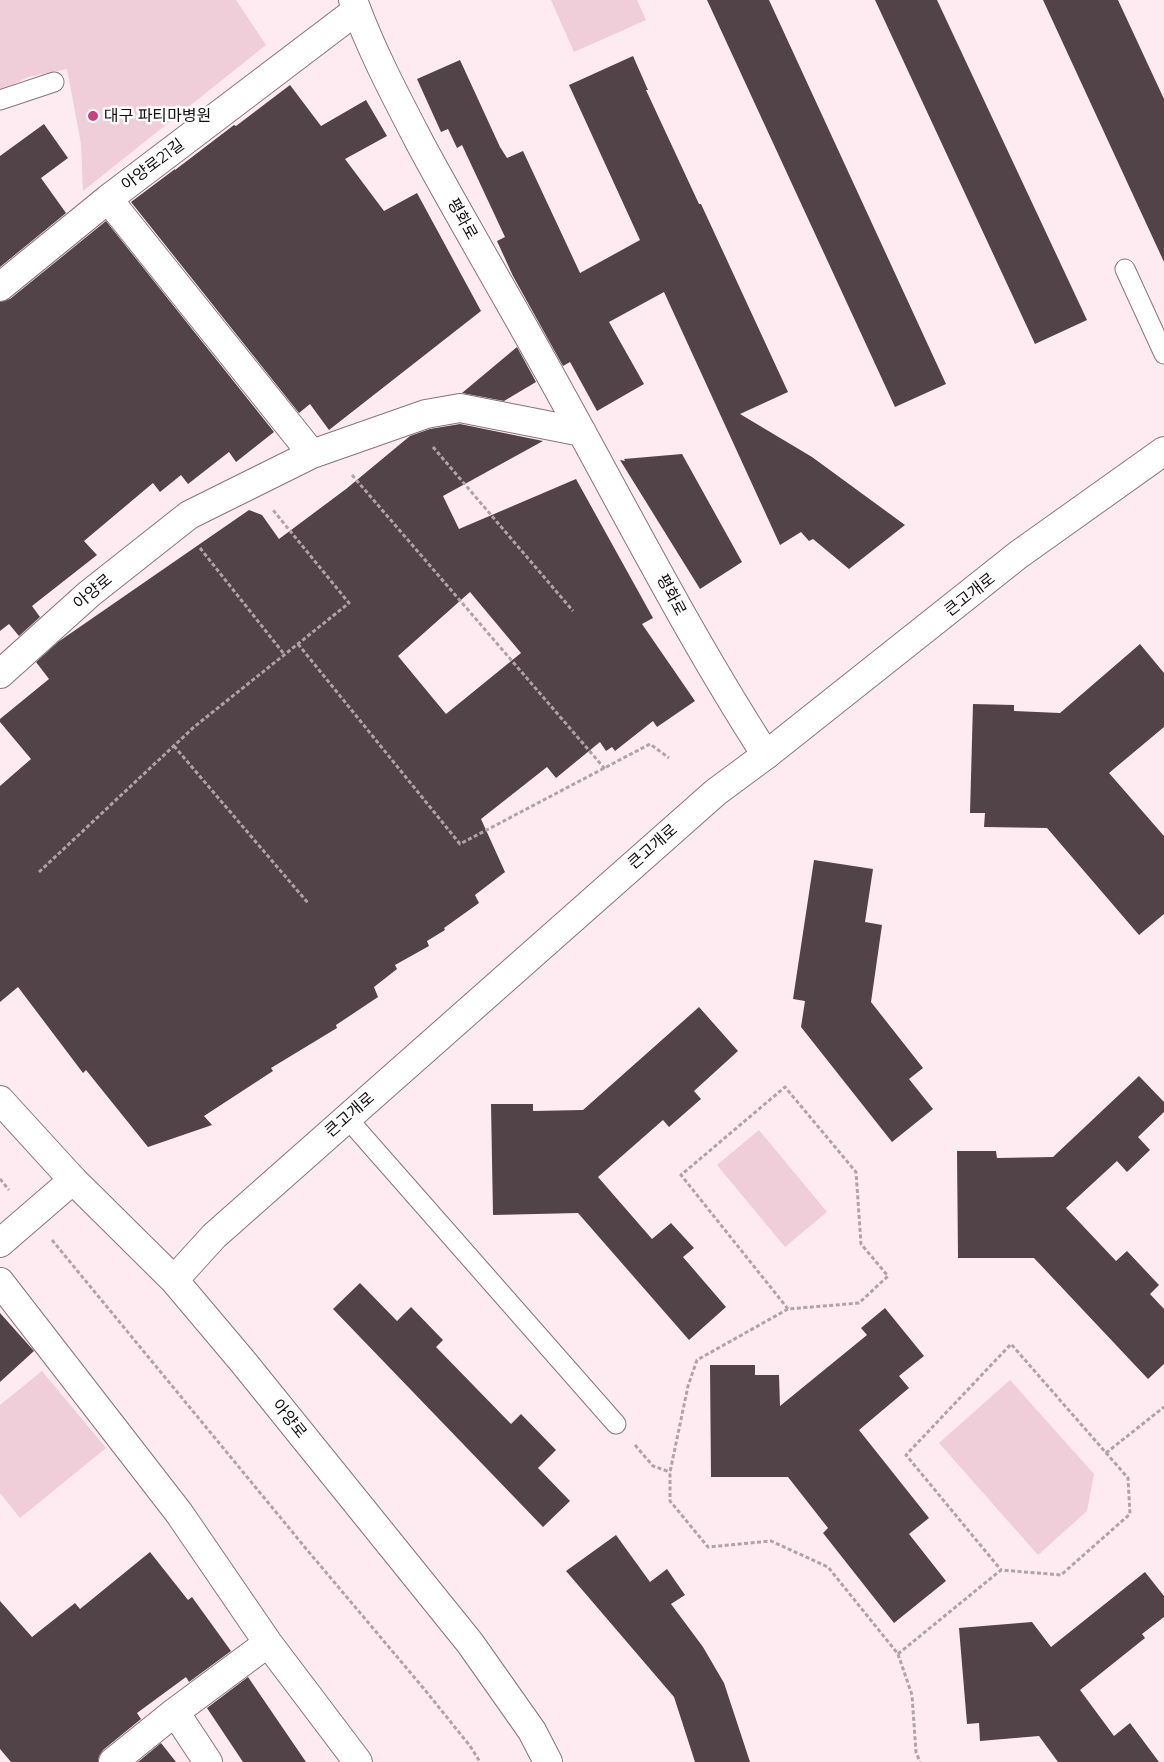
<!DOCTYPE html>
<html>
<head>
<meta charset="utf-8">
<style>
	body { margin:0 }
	canvas { display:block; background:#fdebf1 }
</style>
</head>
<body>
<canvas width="1164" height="1762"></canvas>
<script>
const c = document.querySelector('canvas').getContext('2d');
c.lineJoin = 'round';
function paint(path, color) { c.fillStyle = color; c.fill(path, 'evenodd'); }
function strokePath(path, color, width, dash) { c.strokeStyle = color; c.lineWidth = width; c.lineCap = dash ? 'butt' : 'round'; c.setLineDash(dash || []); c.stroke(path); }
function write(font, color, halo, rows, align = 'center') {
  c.font = font + ' Montserrat,"Noto Sans KR",sans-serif'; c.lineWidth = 5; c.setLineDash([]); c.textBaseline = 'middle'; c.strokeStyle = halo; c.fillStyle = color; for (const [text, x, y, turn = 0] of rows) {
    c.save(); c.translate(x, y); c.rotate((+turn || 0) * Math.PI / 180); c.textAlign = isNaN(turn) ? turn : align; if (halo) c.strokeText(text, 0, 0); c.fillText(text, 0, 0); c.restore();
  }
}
paint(new Path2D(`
	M0 0H236L266 45 83 191 81 144 67 69 28 77 0 91Z
	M551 0H637L646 20 574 52Z
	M759 1130 827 1212 785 1247 717 1165Z
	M42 1371 106 1448 20 1518 0 1493V1405Z
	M1010 1380 1094 1474 1087 1511 1038 1555 939 1443Z`), '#efcdd9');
paint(new Path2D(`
	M707 0H769L946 384 895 407Z
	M875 0H937L1087 320 1035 344Z
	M1043 0H1118L1164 99V262Z
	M633 56 648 90H646L699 204H701L788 392 740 414 812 457 905 525 849 569 813 539 809 541 801 532 780 545 664 292 609 322 644 384 597 411 570 362 563 366 513 276 497 241 505 237 462 145 457 148 448 129 441 132 417 79 460 60 500 147 507 158 523 151 580 273 640 240 569 85Z
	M290 85 321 126 366 100 387 136 345 159 384 211 417 193 481 311 329 430 310 404 299 413 131 202 175 169V170L234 125 236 126Z
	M44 124 68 158 41 178 66 213 0 267V156Z
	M106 221 274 432 236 462 229 452 188 484 181 475 160 492 153 483 84 541 97 555 32 606 40 617 19 636 9 624 0 631V302L10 299Z
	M517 347 536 382 504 401 462 393Z
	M460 424 543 441 443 496 459 529 576 479 653 618 642 624 695 701 657 727 653 721 615 751 612 747 606 751 600 742 556 778 547 767 481 819 505 872 475 895 479 903 444 928 445 930 427 941 429 946 395 965 397 969 374 987 378 997 336 1025 337 1028 271 1068 273 1071 204 1116 212 1125 148 1147 86 1070 83 1073 18 987 0 1002V786L31 759 0 722V719L49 679 36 662 58 642 249 510 262 515 279 539 346 489 410 436 430 429ZM470 592 521 653 446 714 398 656Z
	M682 454 742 562 700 589 620 460 625 461 624 459Z
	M1140 644 1164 673V727L1109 773 1164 836V914L1139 935 1047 828 984 827 985 813H970L973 704 1014 705V711L1060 713Z
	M814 860 873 869 865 922 882 925 871 1002 923 1068 909 1079 933 1109 892 1142 801 1027 805 1001 793 999Z
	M699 1007 738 1051 694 1091 701 1099 669 1127 663 1120 598 1177 652 1239 671 1223 694 1248 683 1257 726 1307 689 1340 578 1213 493 1215 491 1104H533V1111L583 1110Z
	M1139 1076 1164 1102V1112L1138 1137 1150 1150 1127 1172 1117 1161 1066 1208 1116 1261 1127 1251 1159 1285 1150 1294 1164 1309V1364L1148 1379 1034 1258H958L957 1151H996L997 1158 1053 1157Z
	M360 1283 397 1321 411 1307 443 1340 436 1347 511 1424 521 1414 556 1450 538 1468 570 1501 543 1527 333 1309Z
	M885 1308 924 1356 899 1376 909 1388 859 1430 929 1518 909 1534 946 1581 894 1623 823 1533 828 1528 788 1477H711L710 1365H755V1375H779L780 1406 867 1335 861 1328Z
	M0 1313 34 1351 0 1382Z
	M616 1535 650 1582 667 1569 685 1595 671 1604 703 1647 724 1683 750 1762H695L674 1697 566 1571Z
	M150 1552 188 1600 192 1597 231 1651 189 1682 186 1677 137 1713 141 1719 103 1750 99 1756 98 1762H11L0 1749V1601L32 1637 75 1603 80 1609Z
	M1145 1572 1164 1596V1617L1142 1634 1145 1638 1080 1690 1114 1736 1130 1723 1159 1762H1058L1039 1736 980 1741 979 1723 967 1724 959 1628 1032 1622 1051 1647Z
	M248 1677 306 1762H243L207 1708Z
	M161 1743 176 1762H138Z`), '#524348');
const service = new Path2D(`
	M0 100 54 82
	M1125 269 1164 354
	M347 1118 616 1424`);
const minor = new Path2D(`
	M353 0C371 50 396 97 421 145 460 217 502 288 542 360 616 492 684 628 766 755
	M108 199 312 454
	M0 287 108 199 357 10
	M0 674 89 594 189 515 312 454 426 414 460 408 582 432
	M0 1243 73 1180
	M0 1282 179 1513 268 1643 358 1762
	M175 1712 208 1762
	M113 1762 175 1712 268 1643`);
const secondary = new Path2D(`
	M0 1100 73 1180 174 1280 244 1363 470 1643 532 1731 548 1762
	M174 1280 214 1236 716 792 766 755 1018 555 1164 451`);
strokePath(service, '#86757b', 21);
strokePath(minor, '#86757b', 30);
strokePath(secondary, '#86757b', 30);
strokePath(new Path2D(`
	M433 447 573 611
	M352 475 605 769
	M200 548 284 654
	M298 644 460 844 650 744 669 758
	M174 746 308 903
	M39 872 194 727 349 603 273 510
	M0 1179 9 1190
	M52 1240 308 1551 425 1690 470 1746 480 1762
	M788 1309 681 1175 785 1087 856 1172 861 1244 888 1276 859 1303 788 1309 697 1360 688 1386 670 1472V1501L708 1547 771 1541 828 1567 898 1654 912 1695 916 1752 920 1762
	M635 1445 653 1466 670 1472
	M1106 1453 1164 1407
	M898 1654 1001 1570 1061 1575 1130 1514 1128 1478 1011 1344 906 1455 1001 1570`), '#b0a2a6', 3, [4, 2.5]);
strokePath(service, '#fff', 19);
strokePath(minor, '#fff', 28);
strokePath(secondary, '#fff', 28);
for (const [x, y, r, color] of [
	[93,116,6,"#c7407f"]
]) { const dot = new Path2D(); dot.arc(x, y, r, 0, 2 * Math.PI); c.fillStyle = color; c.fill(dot); strokePath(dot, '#fefefe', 2); }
write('16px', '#120c0e', '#fefefe', [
	["대구 파티마병원",104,116]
], 'left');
write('16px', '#120c0e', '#fefefe', [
	["아양로21길",153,165,-37],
	["평화로",462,219,61],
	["아양로",93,592,-40],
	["평화로",671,595,62],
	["큰고개로",970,595,-38],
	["큰고개로",653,847,-41],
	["큰고개로",350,1115,-41],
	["아양로",289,1419,51]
]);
</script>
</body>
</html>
